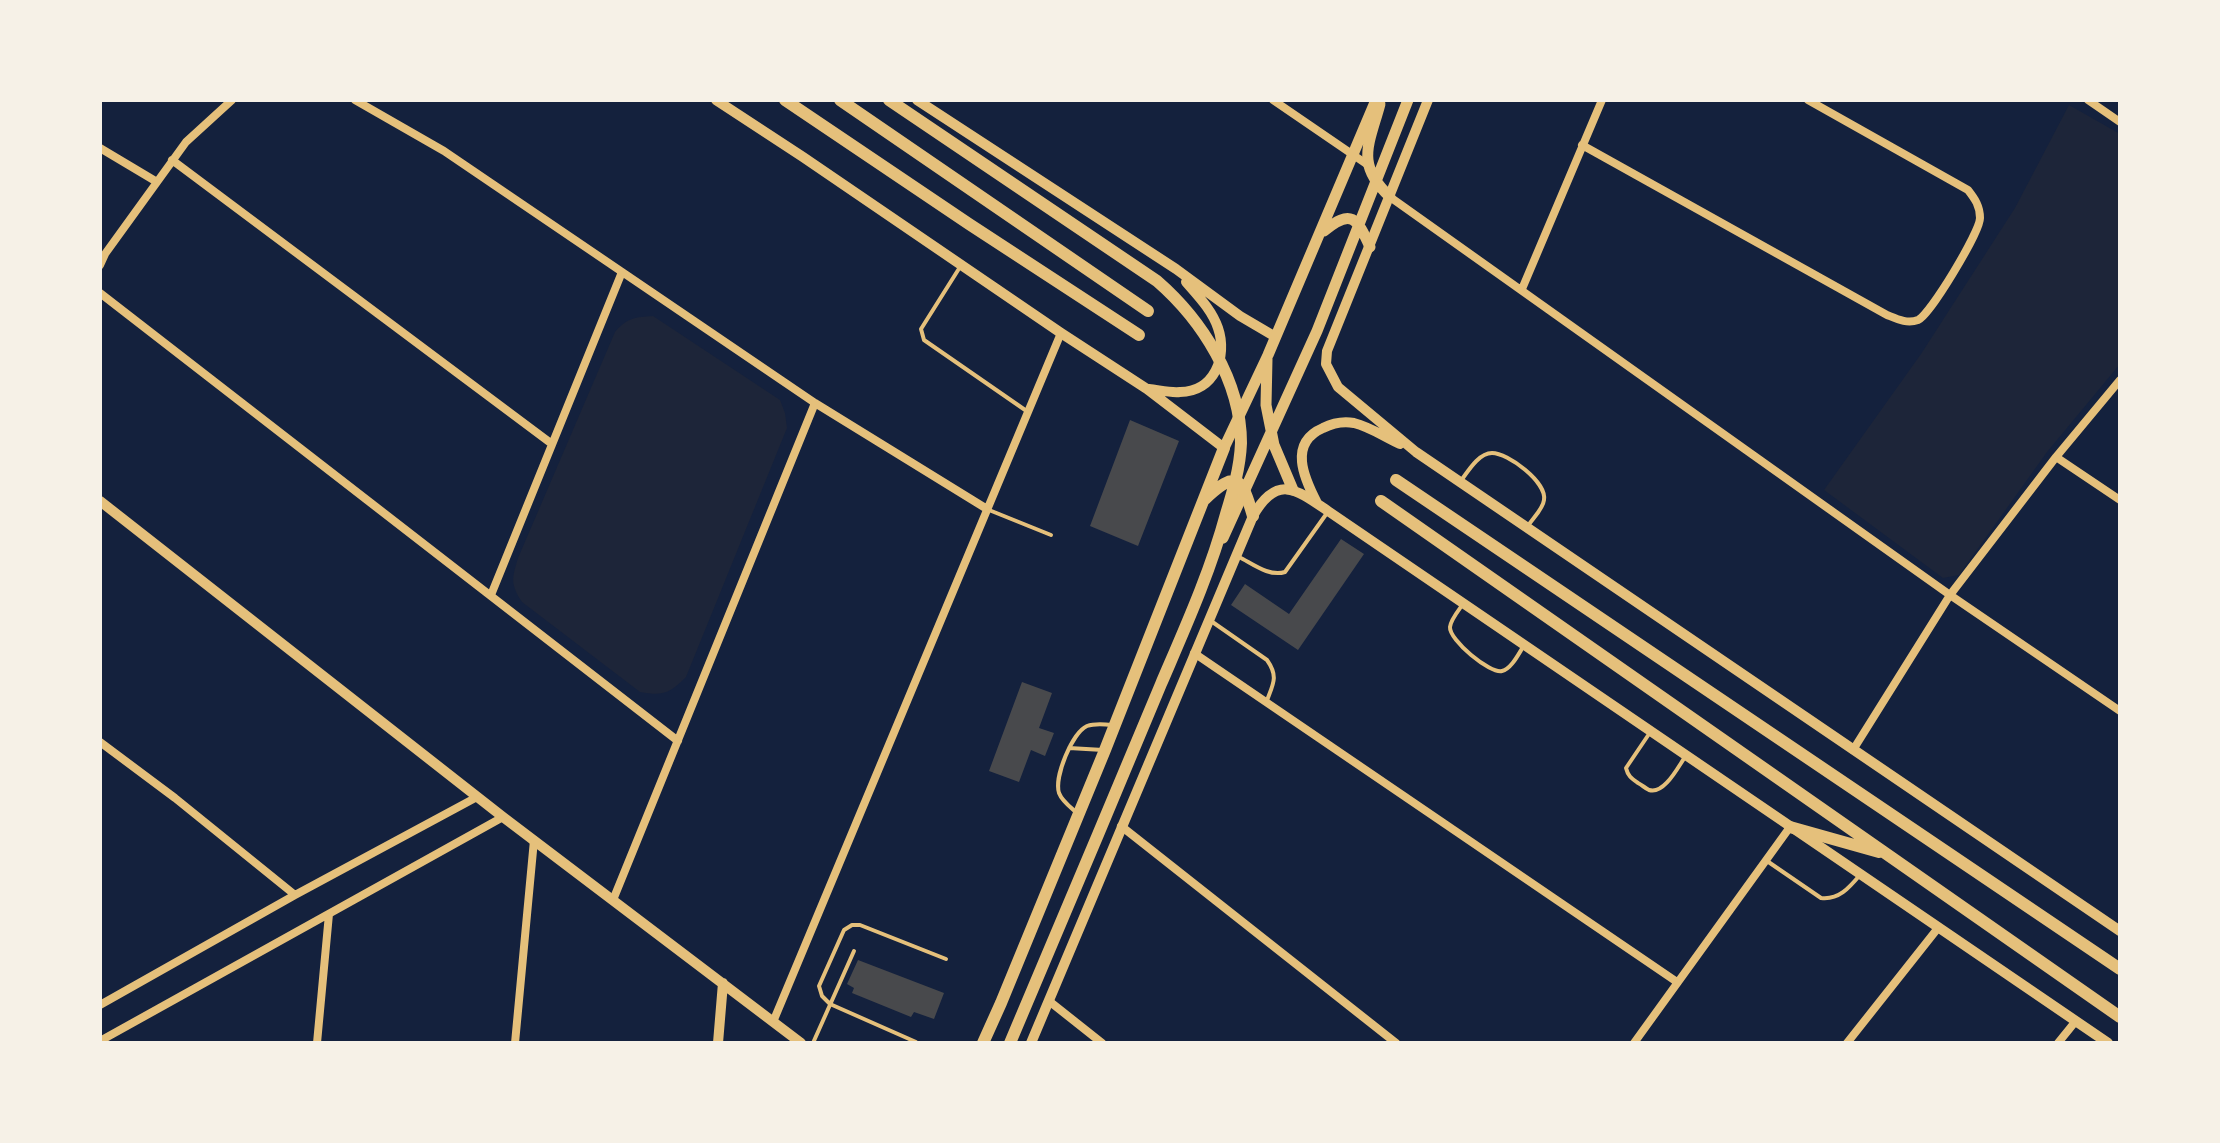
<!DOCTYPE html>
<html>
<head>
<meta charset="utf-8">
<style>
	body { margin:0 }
	#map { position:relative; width:2220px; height:1143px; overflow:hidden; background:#14213d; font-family:"PT Sans",sans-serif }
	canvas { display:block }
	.frame { position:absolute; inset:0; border:102px solid #f6f1e7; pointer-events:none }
</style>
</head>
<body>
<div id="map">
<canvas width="2220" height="1143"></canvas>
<div class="frame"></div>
</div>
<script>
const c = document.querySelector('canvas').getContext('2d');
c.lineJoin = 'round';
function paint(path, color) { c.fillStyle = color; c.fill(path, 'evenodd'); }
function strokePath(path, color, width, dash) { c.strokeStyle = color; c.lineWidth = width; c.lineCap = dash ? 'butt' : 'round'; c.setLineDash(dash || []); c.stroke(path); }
paint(new Path2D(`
	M2069 105 2120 134V364L2047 452 1959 575 1943 578 1824 490 1921 354 2015 208Z
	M653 316 780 400 785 413 787 428 686 677C669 694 663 696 640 692L522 602C510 584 512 578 518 558L615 332C627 318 635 317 653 316Z`), '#1d2539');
paint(new Path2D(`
	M1130 420 1179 441 1138 546 1090 526Z
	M1341 539 1364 554 1298 650 1231 605 1245 584 1289 614Z
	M1022 682 1052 693 1039 728 1054 733 1045 756 1031 750 1019 782 989 771Z
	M858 960 944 993 934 1019 914 1012 911 1017 852 993 854 988 847 984Z`), '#48494c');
strokePath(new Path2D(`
	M960 267 921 329 924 340 1028 412
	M1460 482C1467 473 1478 453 1492 453 1508 453 1547 482 1544 500 1543 509 1533 518 1528 526
	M989 510 1051 535
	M1239 557C1253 564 1269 577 1285 572L1327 513
	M1463 604C1459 610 1451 619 1450 627 1449 640 1490 674 1502 671 1511 669 1518 655 1523 647
	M1211 621 1267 660C1279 677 1273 684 1266 703
	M1649 734 1626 768C1628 776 1631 778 1638 783 1642 785 1645 788 1649 790 1664 795 1678 767 1685 757
	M1069 748 1103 750
	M1076 812C1069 806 1062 801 1059 793 1054 777 1072 733 1087 726 1095 723 1104 724 1112 725
	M1767 861 1821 898C1839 900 1849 888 1860 875
	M916 1042 830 1004 822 996 819 986 844 930 852 925H860L946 959
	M813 1043 854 951`), '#e5c07b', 4);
strokePath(new Path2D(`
	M355 100 444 151 815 403 987 509
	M1273 100 1368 165
	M2088 100 2120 122
	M1582 145 1887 315C1897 319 1907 324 1918 320 1930 315 1980 232 1980 218 1980 206 1975 199 1968 190L1808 100
	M100 148 157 182
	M172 160 552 444
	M1390 197 1950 595 2120 711
	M100 265 105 254 186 142 232 100
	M1522 289 1602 100
	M100 293 678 741
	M2056 457 2120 500
	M491 595 622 272
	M1194 653 1677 982
	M100 742 175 798 295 895
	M1853 750 1950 595 2056 457 2120 380
	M1121 826 1396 1043
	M613 900 815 403
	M1049 1001 1102 1043
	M100 1005 295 895 477 797
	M773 1022 1061 333
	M100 1041 503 817
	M317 1043 329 914
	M515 1043 534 840
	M1634 1043 1790 827
	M1847 1043 1938 928
	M2058 1043 2075 1022`), '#e5c07b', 8);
strokePath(new Path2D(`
	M716 100 803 157 1061 333 1147 389 1224 448
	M917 100 1176 269 1240 316 1274 336
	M1428 100 1327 351 1326 364 1338 387 1416 452 2120 931
	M1149 389C1159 390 1170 393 1180 392 1214 392 1228 357 1218 328 1212 310 1198 296 1186 282
	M100 501 503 817 801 1043
	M1317 503C1304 478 1288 443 1323 428 1333 423 1343 421 1354 423 1370 427 1385 437 1400 444
	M718 1043 723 983
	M1031 1043 1253 516C1277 474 1296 489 1328 511L2108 1043`), '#e5c07b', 10);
strokePath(new Path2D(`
	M1380 104C1369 145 1355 164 1390 197
	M1324 231C1351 209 1357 217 1370 247
	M1267 359 1266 405 1274 445 1293 490
	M1224 448 1268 355 1376 100
	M1223 538 1317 331 1408 100`), '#e5c07b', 11);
strokePath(new Path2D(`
	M785 100 969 224 1139 335
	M840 100 1148 311
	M889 100 1157 281C1202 320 1241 381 1241 443 1240 468 1233 491 1226 514 1210 573 1185 628 1161 684 1111 804 1061 923 1010 1043
	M1396 480 2120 969
	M1205 499C1237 469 1242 478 1253 516
	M1381 501 2120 1017
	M1790 827 1879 852
	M983 1043 1001 1003 1105 750 1224 448`), '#e5c07b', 12);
</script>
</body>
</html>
